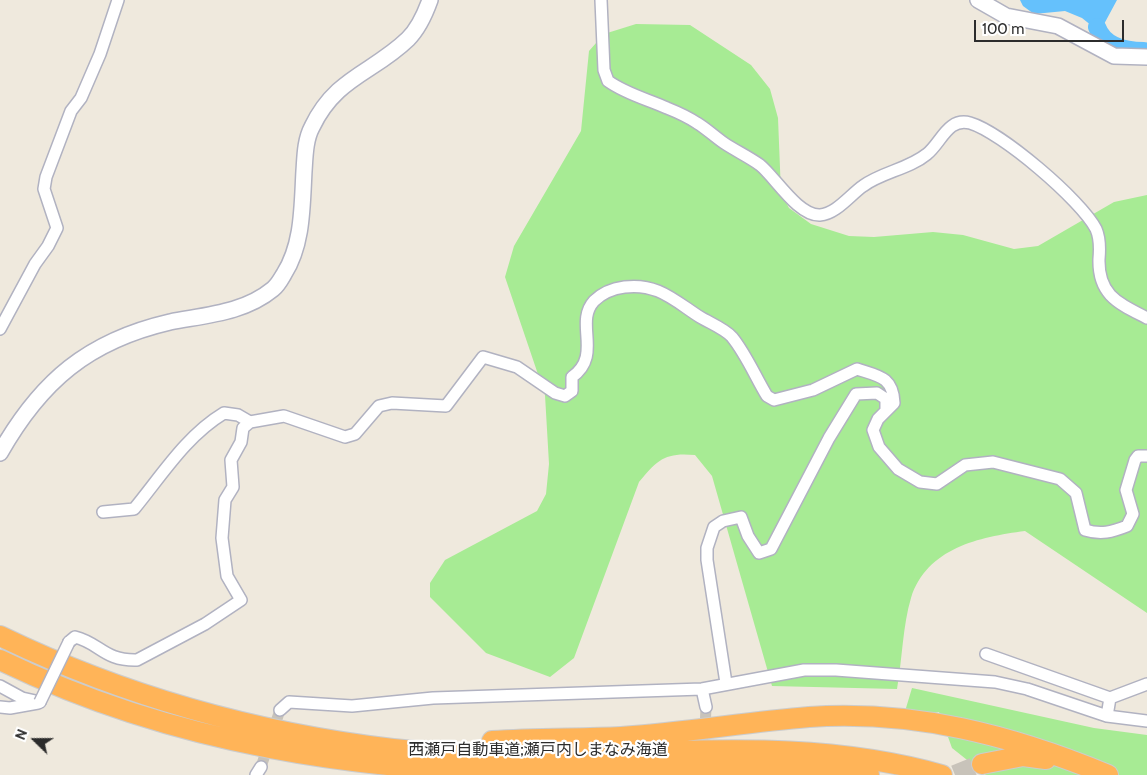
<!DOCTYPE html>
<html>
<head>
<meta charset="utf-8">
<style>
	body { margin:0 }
	#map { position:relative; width:1147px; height:775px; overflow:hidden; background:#efe9dd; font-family:Cabin,sans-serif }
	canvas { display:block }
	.north { position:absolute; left:10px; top:715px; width:50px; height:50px; -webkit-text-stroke:4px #fff; paint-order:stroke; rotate:292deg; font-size:14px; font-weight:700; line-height:20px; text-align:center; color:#2c2c2c }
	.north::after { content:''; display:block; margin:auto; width:18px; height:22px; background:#2c2c2c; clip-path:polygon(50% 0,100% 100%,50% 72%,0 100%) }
	.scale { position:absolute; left:974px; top:20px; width:150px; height:22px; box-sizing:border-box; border:2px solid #2c2c2c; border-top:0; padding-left:6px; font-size:15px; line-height:18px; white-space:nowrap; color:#2c2c2c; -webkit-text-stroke:4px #fff; paint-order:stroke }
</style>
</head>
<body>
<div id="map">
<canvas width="1147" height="775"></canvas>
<div class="north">N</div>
<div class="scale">100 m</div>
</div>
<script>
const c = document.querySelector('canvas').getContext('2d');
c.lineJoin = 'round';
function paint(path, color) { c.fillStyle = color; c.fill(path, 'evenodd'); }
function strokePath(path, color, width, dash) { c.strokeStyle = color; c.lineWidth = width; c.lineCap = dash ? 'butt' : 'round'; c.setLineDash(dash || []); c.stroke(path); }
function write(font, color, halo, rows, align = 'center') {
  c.font = font + ' Cabin,"Noto Sans JP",sans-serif'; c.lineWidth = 4.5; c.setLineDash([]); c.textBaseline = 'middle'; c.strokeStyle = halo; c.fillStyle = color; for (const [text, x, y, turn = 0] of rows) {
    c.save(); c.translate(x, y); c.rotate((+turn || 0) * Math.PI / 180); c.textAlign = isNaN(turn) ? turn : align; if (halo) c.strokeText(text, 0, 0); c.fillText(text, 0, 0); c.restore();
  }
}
paint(new Path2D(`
	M636 24 690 25 751 65 770 89 778 118 781 193 789 208 811 224 849 236 874 237 933 232 963 235 1014 249 1038 246 1114 202 1147 195V613L1025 531C979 537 927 548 911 598 903 624 902 661 897 689L772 686 712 476 695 455C665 452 657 460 639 482L574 658 550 677 486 653 430 597V583L445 560 537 511 546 494 549 464 545 395 505 277 514 246 581 131 589 51 604 34Z
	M912 688 1094 728 1147 735V775H986L952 748 939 712 903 718Z`), '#a7eb94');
paint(new Path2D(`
	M1020 0H1117L1103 26H1092L1082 18 1065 11 1034 14 1023 6Z`), '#65c1fc');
strokePath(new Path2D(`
	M1097 27C1104 47 1125 51 1144 51`), '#65c1fc', 18);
strokePath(new Path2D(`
	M704 755 706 707
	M261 767 280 710`), '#c8c3ba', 11, [11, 5.5]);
strokePath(new Path2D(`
	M955 775 982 764`), '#c8c3ba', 20, [20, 10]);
const street = new Path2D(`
	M601 0 604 70 608 81C626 94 647 99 667 108 677 112 688 117 697 123 707 129 715 137 724 143 736 151 749 157 760 165 775 177 798 216 820 215 836 214 850 195 863 186 882 172 909 169 927 154 941 143 948 117 970 123 1001 132 1081 200 1096 229 1100 238 1100 248 1099 259 1098 295 1118 303 1147 318
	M0 329 35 264 48 246 57 228 44 189 46 177 71 111 81 98 100 54 118 0
	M103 512 134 509C162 475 186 436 224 413L238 415 250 422 284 416 345 437 355 434 379 406 392 403 446 406 483 357 517 367 555 393 565 396 572 391V377C603 355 574 323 594 301 610 285 638 283 658 291 673 297 687 309 700 317 710 323 725 329 732 337 746 354 756 378 767 396L774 400 813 390 857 369C879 376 893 377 894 403L878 419 873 430 879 447 898 469 920 482 937 484 965 465 993 462 1060 479 1076 493 1085 530C1101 535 1112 532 1127 526L1133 514 1126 490 1135 460 1138 456H1147
	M69 642 75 637C100 643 104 661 137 660L205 624 241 600 227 576 222 538 225 500 233 487 231 460 241 442 243 428 250 422
	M986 654 1110 698
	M726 683 707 560V548L714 527 723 521 741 517 748 536 759 553 771 549 829 438 856 394 877 393 886 399V410
	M0 686 22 698 40 702
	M702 689 706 707
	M0 707 10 708 38 703
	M280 710 289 702 352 706 433 698 702 689 804 670H836L995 682 1027 689 1107 716 1147 721
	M1107 716 1110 698 1147 684
	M256 775 261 767`);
const secondary = new Path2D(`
	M978 0 1006 16 1058 26 1114 56 1147 57
	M0 453C41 381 88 341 170 322 206 315 244 313 273 289 278 285 281 279 284 274 303 244 302 206 304 171 305 157 305 140 312 127 336 77 373 73 408 39 418 29 425 14 430 0`);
const highway = new Path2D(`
	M0 636C124 696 257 733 393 749 446 755 500 754 553 754 686 753 811 738 942 775
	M0 660C173 744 362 773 554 773 659 773 764 759 869 775
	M492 741C535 738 578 739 621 737 684 733 746 722 809 717 915 710 1011 735 1108 775
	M982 764 1023 756 1046 759`);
strokePath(street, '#b1b2c1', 14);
strokePath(secondary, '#b1b2c1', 18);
strokePath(highway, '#ccc', 22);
strokePath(street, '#fff', 11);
strokePath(secondary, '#fff', 15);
strokePath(highway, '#ffb458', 20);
const streetBridge = new Path2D(`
	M40 702 69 642`);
strokePath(streetBridge, '#b1b2c1', 14, []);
strokePath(streetBridge, '#fff', 11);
write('16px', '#2c2c2c', '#fff', [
	["西瀬戸自動車道;瀬戸内しまなみ海道",538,750]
]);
</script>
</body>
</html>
